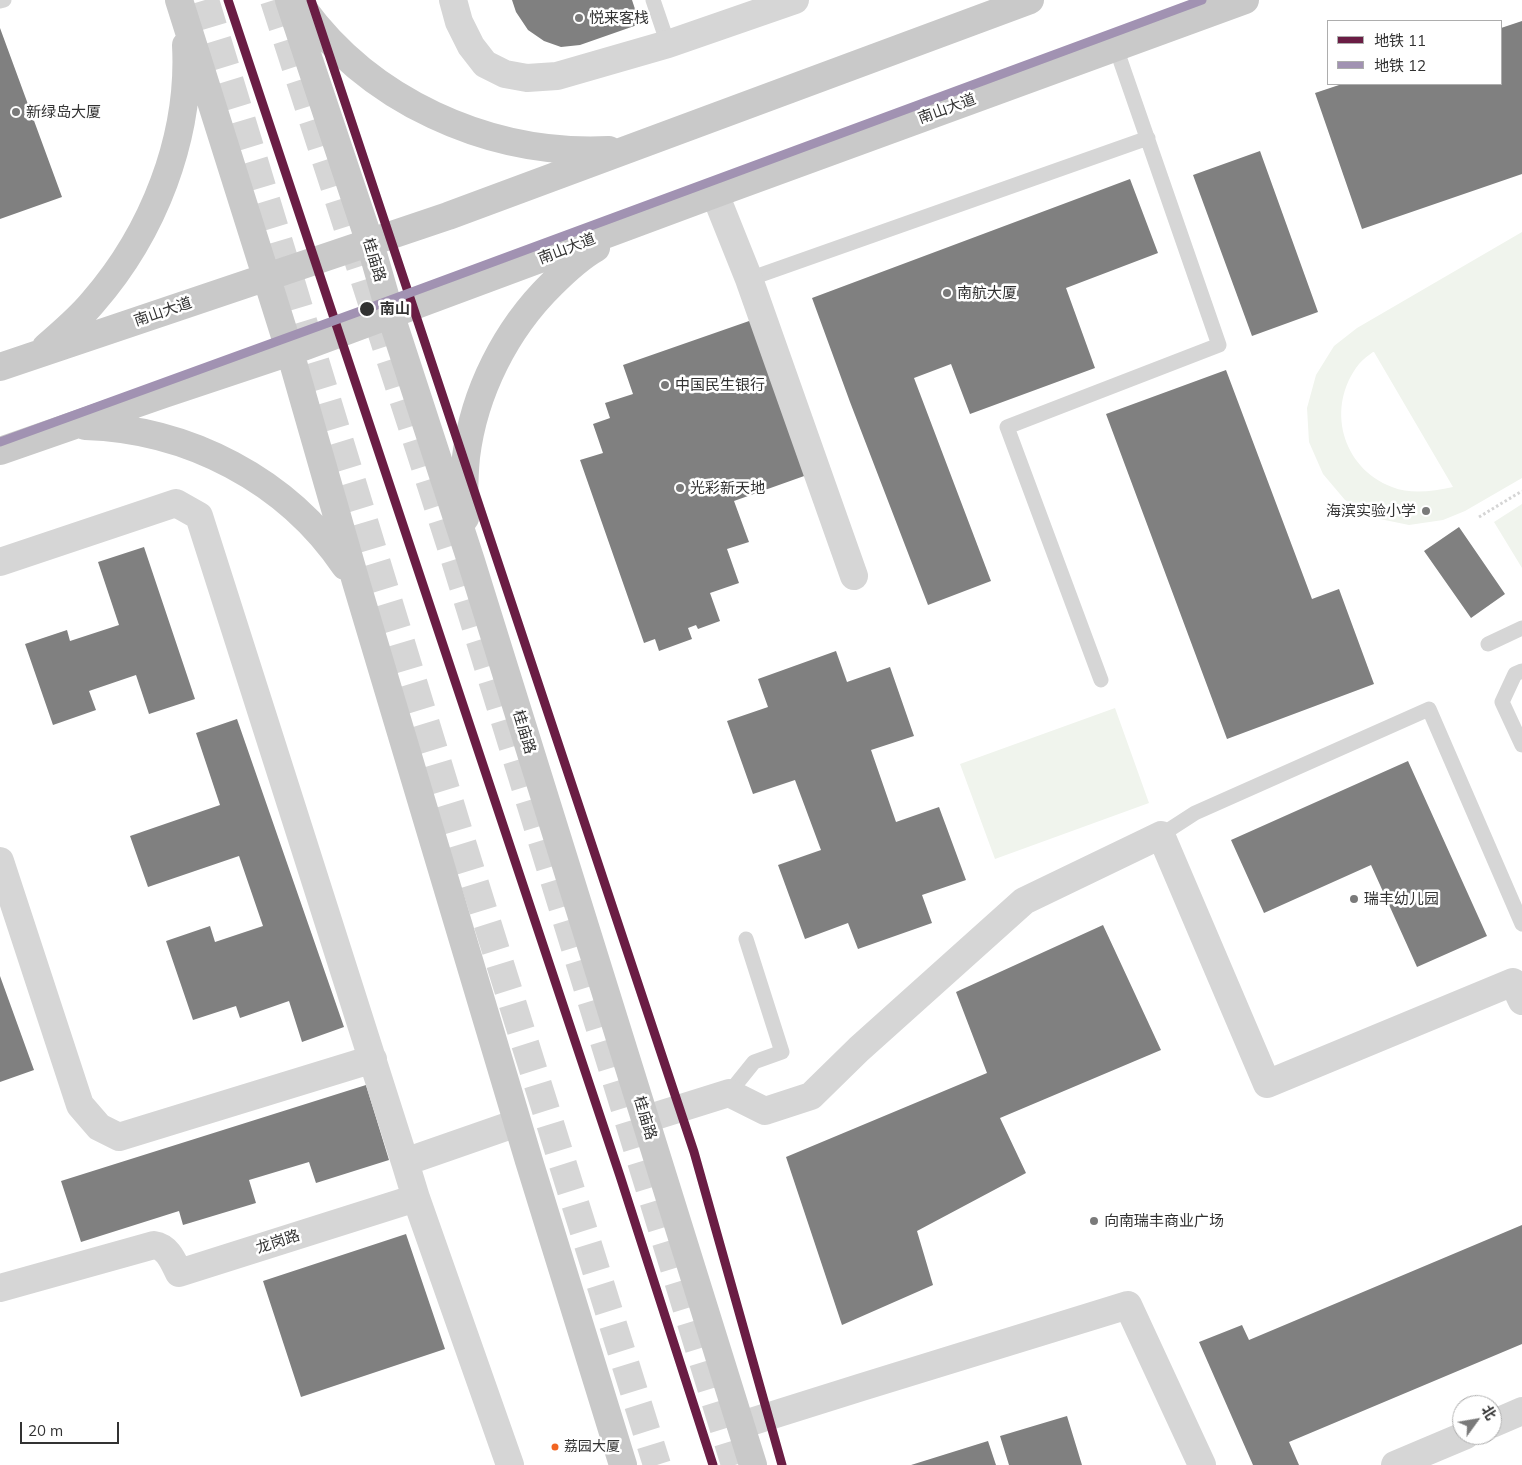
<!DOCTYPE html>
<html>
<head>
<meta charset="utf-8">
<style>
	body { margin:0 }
	#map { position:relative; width:1522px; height:1465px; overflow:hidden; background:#fff; font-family:Mulish,"Noto Sans SC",sans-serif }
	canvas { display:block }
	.legend { position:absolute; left:1327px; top:20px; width:175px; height:65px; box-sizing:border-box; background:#fff; border:1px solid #adadad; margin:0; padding:6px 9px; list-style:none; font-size:15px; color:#323232 }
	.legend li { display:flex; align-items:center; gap:10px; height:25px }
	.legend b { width:25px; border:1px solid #adadad }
	.north { position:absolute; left:1452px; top:1395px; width:50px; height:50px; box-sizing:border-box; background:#fff; border:1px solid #adadad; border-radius:50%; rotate:58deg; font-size:14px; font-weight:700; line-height:20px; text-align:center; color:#323232 }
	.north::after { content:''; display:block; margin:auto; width:18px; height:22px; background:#7a7a7a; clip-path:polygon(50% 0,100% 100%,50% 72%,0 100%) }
	.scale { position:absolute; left:20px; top:1422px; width:99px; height:22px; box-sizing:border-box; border:2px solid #323232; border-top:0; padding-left:6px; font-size:15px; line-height:18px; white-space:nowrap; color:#323232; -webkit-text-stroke:4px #fff; paint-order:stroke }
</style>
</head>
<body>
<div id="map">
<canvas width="1522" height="1465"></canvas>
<ul class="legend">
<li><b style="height:6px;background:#6a1d44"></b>地铁 11</li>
<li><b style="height:6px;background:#a192b2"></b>地铁 12</li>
</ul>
<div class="north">北</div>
<div class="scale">20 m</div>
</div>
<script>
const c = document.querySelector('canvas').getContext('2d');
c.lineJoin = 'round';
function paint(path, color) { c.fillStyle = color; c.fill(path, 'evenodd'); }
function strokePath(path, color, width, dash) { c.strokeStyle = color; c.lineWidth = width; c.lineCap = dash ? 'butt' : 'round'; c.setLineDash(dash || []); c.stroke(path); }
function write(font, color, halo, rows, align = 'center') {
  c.font = font + ' Mulish,"Noto Sans SC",sans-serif'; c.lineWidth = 5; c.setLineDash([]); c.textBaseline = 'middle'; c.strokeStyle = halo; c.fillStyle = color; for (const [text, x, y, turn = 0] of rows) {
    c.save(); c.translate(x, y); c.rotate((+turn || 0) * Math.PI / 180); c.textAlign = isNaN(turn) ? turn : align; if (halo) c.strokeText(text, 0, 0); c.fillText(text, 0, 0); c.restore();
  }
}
paint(new Path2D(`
	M1522 232V478L1465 511 1443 520 1409 525 1375 518 1345 500 1323 474 1309 442 1307 408 1316 375 1334 346 1357 328ZM1373 352H1374L1453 487C1433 491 1412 495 1392 487 1342 468 1325 407 1359 364 1363 359 1369 355 1373 352Z
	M1522 504V568L1494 522Z
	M1115 708 1149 803 995 859 960 764Z`), '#f0f4ed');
paint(new Path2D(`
	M512 0H632L640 24 580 45 561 47 544 41 528 30 516 12Z
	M1522 21V174L1362 229 1315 93 1342 84H1501V28Z
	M0 28 62 197 0 219Z
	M1260 151 1318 312 1252 336 1193 175Z
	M1130 179 1158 253 1066 288 1095 368 970 414 951 364 914 378 991 581 928 605 850 402 812 298Z
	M752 320 807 475 734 501 749 542 727 549 739 583 710 593 720 621 698 629 696 625 688 628 692 639 659 651 655 639 644 643 580 460 603 453 593 424 610 418 605 403 633 394 623 365Z
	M1226 370 1312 599 1339 589 1374 684 1227 739 1106 414Z
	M1459 527 1505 594 1471 618 1424 551Z
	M144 547 195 699 149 714 136 675 89 691 96 710 53 725 25 644 67 630 70 641 119 625 98 562Z
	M836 651 847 682 890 667 914 736 871 750 896 822 939 807 966 880 922 895 932 923 858 949 848 923 805 939 778 865 821 850 795 780 753 794 727 721 768 707 758 679Z
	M237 719 344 1027 302 1042 289 1001 240 1018 236 1006 193 1020 166 941 210 926 215 942 263 926 239 856 148 887 130 836 220 805 196 733Z
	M1408 761 1487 936 1417 967 1371 865 1264 913 1231 840Z
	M1103 925 1161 1050 1000 1118 1026 1173 917 1231 933 1285 842 1325 786 1157 987 1073 956 992Z
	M0 976 34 1070 0 1082Z
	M366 1085 389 1160 316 1183 309 1162 249 1180 256 1203 183 1225 179 1211 81 1242 61 1181Z
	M1522 1225V1344L1289 1442 1299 1465H1253L1199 1342 1242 1325 1249 1340Z
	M406 1234 445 1349 301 1397 263 1281Z
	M1067 1416 1082 1465H1009L1000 1436Z
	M988 1441 996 1465H911Z`), '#808080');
strokePath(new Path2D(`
	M205 0 461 839 657 1465
	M274 0 451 547 735 1465`), '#d6d6d6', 28, [28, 14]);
strokePath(new Path2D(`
	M1479 517 1522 491`), '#d5d5d5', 3, [2.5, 2.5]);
strokePath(new Path2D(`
	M653 0 668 44
	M0 1 4 0
	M749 279 1148 138
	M1488 644 1522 628
	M1522 671 1515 674 1502 702 1522 745
	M1101 680 1007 427 1219 345 1116 48
	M1161 835 1195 813 1429 709 1522 924
	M729 1093 754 1062 782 1052 746 939`), '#d6d6d6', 15);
strokePath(new Path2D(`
	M453 0 459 22 471 46 485 64 505 74 527 78 557 76 668 44 795 0
	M715 194 749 279 854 576
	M0 562 176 503 199 516 405 1162
	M0 861 80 1105 99 1127 119 1137 373 1059
	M646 1119 729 1093 765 1111 811 1096 859 1049 1024 901 1161 835 1267 1084 1513 982 1522 1001
	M416 1198 510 1465
	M0 1288 154 1245C168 1247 173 1261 179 1273L416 1198 405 1162 517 1123
	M1492 1424 1522 1411
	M741 1425 862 1387 1128 1305 1202 1465
	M1395 1465 1466 1435`), '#d6d6d6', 28);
strokePath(new Path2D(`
	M179 0 290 352 356 582 529 1161 623 1465
	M289 0 370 243 391 316 471 561 753 1465
	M297 0C366 101 489 156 609 150
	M46 347C62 333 79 319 93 302 153 233 191 138 186 45
	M0 367 448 216 1030 0
	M85 426C188 429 287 480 345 566
	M0 451 164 394 290 352 715 194 1245 0
	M465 518C464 497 464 477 466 457 474 392 506 329 552 284 565 271 580 257 596 248`), '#c9c9c9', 28);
strokePath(new Path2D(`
	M228 0 620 1176 713 1465
	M311 0 694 1152 782 1465`), '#6a1d44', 9);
strokePath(new Path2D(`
	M0 442 366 309 1202 0`), '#a192b2', 9);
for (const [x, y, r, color] of [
	[579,18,5,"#7a7a7a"],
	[16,112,5,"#7a7a7a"],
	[947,293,5,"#7a7a7a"],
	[367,309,8,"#323232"],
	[665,385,5,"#7a7a7a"],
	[680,488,5,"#7a7a7a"],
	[1426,511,5,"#7a7a7a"],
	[1354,899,5,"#7a7a7a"],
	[1094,1221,5,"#7a7a7a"],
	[555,1447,4.5,"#f26522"]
]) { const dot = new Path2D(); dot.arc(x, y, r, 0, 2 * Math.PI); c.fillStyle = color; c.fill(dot); strokePath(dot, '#fff', 2); }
write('14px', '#323232', '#fff', [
	["荔园大厦",564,1447]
], 'left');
write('15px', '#323232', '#fff', [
	["悦来客栈",589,18],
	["新绿岛大厦",26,112],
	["南航大厦",957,293],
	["中国民生银行",675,385],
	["光彩新天地",690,488],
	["海滨实验小学",1416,511,"right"],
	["瑞丰幼儿园",1364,899],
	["向南瑞丰商业广场",1104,1221]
], 'left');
write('15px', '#323232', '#fff', [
	["南山大道",947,109,-20],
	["南山大道",567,249,-21],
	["桂庙路",374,260,73],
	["南山大道",163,312,-19],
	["桂庙路",524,732,73],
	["桂庙路",645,1118,73],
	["龙岗路",278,1242,-18]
]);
write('bold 15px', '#323232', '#fff', [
	["南山",380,309]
], 'left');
</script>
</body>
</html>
